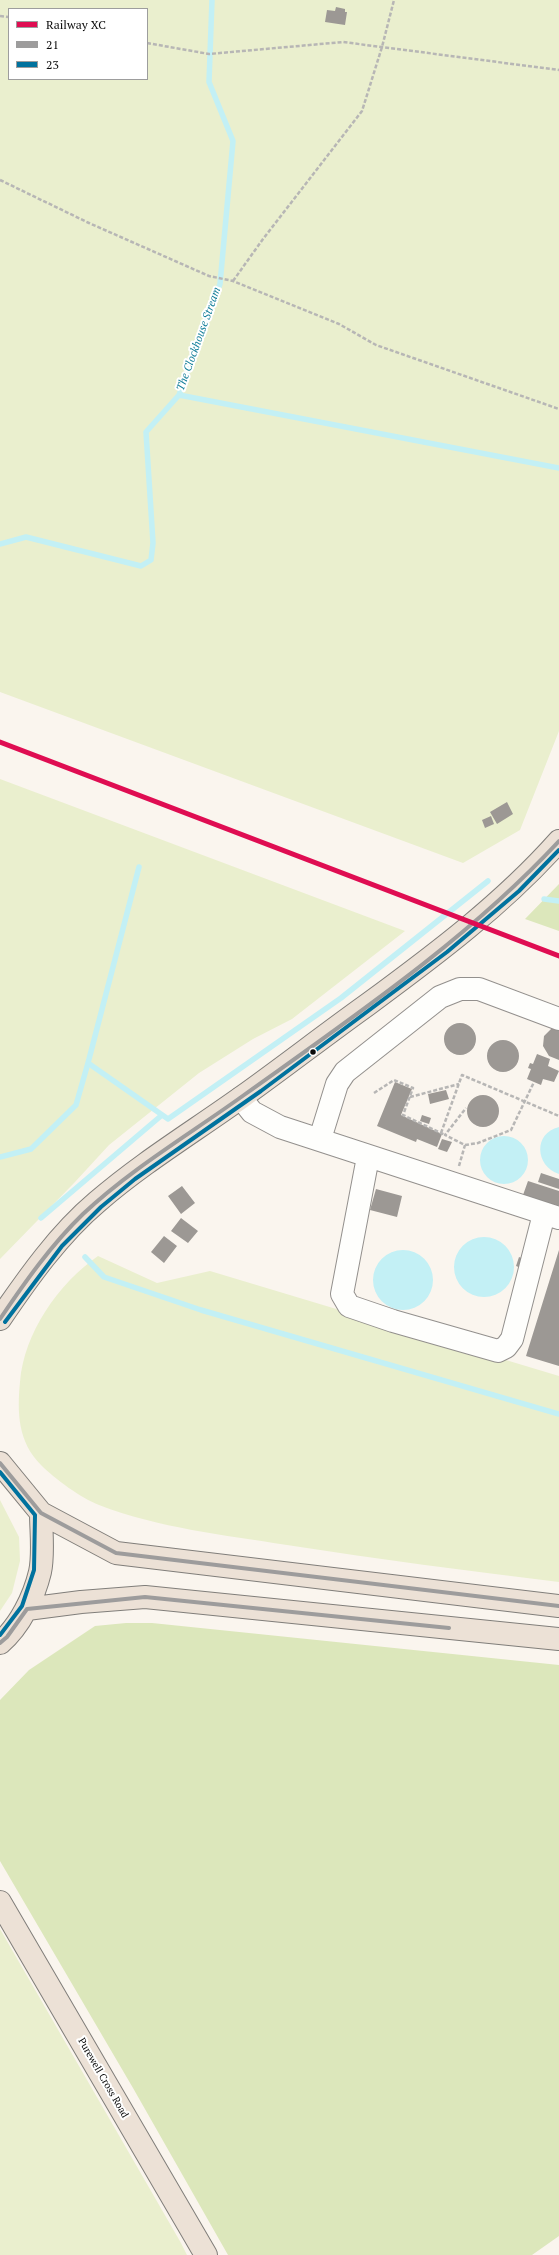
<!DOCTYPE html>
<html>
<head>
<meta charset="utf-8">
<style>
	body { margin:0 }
	#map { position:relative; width:559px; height:2255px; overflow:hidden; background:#faf5ee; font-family:"PT Serif",serif }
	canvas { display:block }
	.legend { position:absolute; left:8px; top:8px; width:140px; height:72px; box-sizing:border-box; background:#fff; border:1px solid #9d9d9d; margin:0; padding:5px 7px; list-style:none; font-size:12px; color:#0b0b0b }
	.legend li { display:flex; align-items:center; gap:8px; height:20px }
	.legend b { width:20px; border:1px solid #9d9d9d }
</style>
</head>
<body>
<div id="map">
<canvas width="559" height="2255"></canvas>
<ul class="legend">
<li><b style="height:5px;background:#df0d52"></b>Railway XC</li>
<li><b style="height:5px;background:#9d9c9c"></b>21</li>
<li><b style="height:5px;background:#00729e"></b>23</li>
</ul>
</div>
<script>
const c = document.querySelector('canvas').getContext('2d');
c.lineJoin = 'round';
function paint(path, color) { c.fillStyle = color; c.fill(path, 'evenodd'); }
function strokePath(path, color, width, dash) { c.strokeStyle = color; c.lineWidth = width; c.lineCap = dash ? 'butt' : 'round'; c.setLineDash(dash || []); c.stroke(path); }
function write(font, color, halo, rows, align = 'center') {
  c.font = font + ' "PT Serif",serif'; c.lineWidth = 4; c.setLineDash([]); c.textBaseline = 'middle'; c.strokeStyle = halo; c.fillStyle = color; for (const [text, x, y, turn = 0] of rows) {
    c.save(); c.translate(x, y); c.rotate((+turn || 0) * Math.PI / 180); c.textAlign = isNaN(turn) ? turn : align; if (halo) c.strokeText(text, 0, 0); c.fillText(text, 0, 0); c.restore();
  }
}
paint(new Path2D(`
	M0 0H559V731L520 830 463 863 0 692ZM9 9H147V79H9Z
	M0 779 405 931 292 1019 253 1039 199 1073 109 1145 75 1182 0 1259Z
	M98 1256 157 1283 210 1271 559 1376V1582C468 1571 378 1559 287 1545 224 1535 159 1528 99 1505 81 1498 55 1479 41 1465 18 1442 17 1413 20 1382 24 1333 58 1284 98 1256Z
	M0 1500 19 1537 20 1561 12 1593 0 1611Z
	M0 1929 181 2243 187 2255H0Z`), '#eaefce');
paint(new Path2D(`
	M559 884V931L525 919Z
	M126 1623H152L559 1665V2236L532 2255H228L133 2088 0 1861V1700L29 1670 95 1626Z`), '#dce7bb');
paint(new Path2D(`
	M559 1127V1174C535 1166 533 1133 559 1127Z
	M480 1160a24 24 0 1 1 48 0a24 24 0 1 1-48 0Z
	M454 1267a30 30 0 1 1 60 0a30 30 0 1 1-60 0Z
	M373 1280a30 30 0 1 1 60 0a30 30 0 1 1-60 0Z`), '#c3f0f5');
strokePath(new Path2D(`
	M179 395 559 468
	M0 544 26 537 141 566 151 560 153 543 146 432 179 395 220 284 233 141 209 82 212 0
	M544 899 559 901
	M88 1063 139 867
	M0 1157 31 1149 76 1105 88 1063 168 1119 341 998 488 881
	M41 1218 162 1115
	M85 1257 104 1277 201 1310 559 1414`), '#c3f0f5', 5.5);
paint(new Path2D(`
	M336 7 345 9V12H347L345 25 325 22 327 10 335 11Z
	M507 802 513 814 497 824 490 812Z
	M491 816 494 824 485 828 482 820Z
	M444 1039a16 16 0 1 1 32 0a16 16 0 1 1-32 0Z
	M553 1027H559V1060L549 1056 543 1046 544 1036Z
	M487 1056a16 16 0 1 1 32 0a16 16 0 1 1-32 0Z
	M537 1054 550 1059 548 1066 559 1071 554 1082 543 1079 541 1085 527 1079 531 1069 528 1068 530 1063 533 1064Z
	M395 1082 412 1089 401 1115 442 1134 437 1147 417 1139 416 1142 377 1126Z
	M446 1090 449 1099 430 1104 428 1094Z
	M467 1111a16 16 0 1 1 32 0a16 16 0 1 1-32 0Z
	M422 1115 431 1118 429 1124 420 1121Z
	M442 1139 452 1142 447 1152 438 1149Z
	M541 1173 559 1179V1189L538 1182Z
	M528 1181 559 1191V1206L523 1195Z
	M182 1186 195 1203 181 1214 168 1196Z
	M376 1189 402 1196 397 1217 370 1210Z
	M181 1218 198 1231 188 1243 171 1231Z
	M164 1236 177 1246 164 1263 151 1252Z
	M559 1250V1366L526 1356Z
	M519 1257 524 1259 521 1268 516 1266Z`), '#9c9894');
const minor = new Path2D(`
	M241 1098 252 1112 280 1127 559 1218
	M320 1139 337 1084 345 1072 440 997 460 989H479L559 1019
	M368 1157 342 1294 349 1306 393 1321 498 1351 506 1347 512 1339 544 1214`);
const major = new Path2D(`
	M0 1319C28 1278 59 1234 97 1202 142 1163 193 1132 242 1097 284 1067 325 1035 367 1005 435 955 503 904 559 841
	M0 1463 41 1513 116 1553 559 1606
	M27 1609 81 1602 145 1597 559 1639
	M0 1643C20 1626 34 1597 40 1572 44 1554 41 1531 41 1513
	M0 1902 206 2255`);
strokePath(minor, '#93908d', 24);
strokePath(major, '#807e7a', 24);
strokePath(new Path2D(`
	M0 16 9 17
	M147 43 209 54 343 42 559 70
	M0 180 89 223 209 276 233 281 339 324 376 345 559 409
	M233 281 263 239 362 111 382 47 394 0
	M374 1093 394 1080 413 1088 403 1115 445 1135
	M410 1097 459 1084
	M441 1133 462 1075 559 1116
	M465 1145 478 1143 511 1130 534 1082
	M459 1166 465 1145 445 1135 466 1108`), '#b7b6b5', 2.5, [4, 2]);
strokePath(minor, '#fefefc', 22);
strokePath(major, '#ece1d6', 22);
strokePath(new Path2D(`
	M0 1319C25 1282 51 1245 83 1214 132 1168 190 1134 244 1095 353 1017 468 939 559 841
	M0 1463 41 1513 116 1553 559 1606
	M0 1643 7 1637 27 1609 145 1597 449 1628`), '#9d9c9c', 4);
strokePath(new Path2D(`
	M5 1322 62 1246 101 1207 135 1179 261 1091 447 952 519 891 559 850
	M0 1472 35 1515 34 1570 22 1606 0 1635`), '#00729e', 4);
strokePath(new Path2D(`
	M0 742 559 956`), '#df0d52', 5);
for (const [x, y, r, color] of [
	[313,1052,3.5,"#0b0b0b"]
]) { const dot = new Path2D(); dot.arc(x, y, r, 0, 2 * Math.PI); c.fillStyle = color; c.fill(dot); strokePath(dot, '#fff', 1.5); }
write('10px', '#0b0b0b', '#fff', [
	["Purewell Cross Road",103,2078,60]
]);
write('italic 11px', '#127e99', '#fff', [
	["The Clockhouse Stream",199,339,-70]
]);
</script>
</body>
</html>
